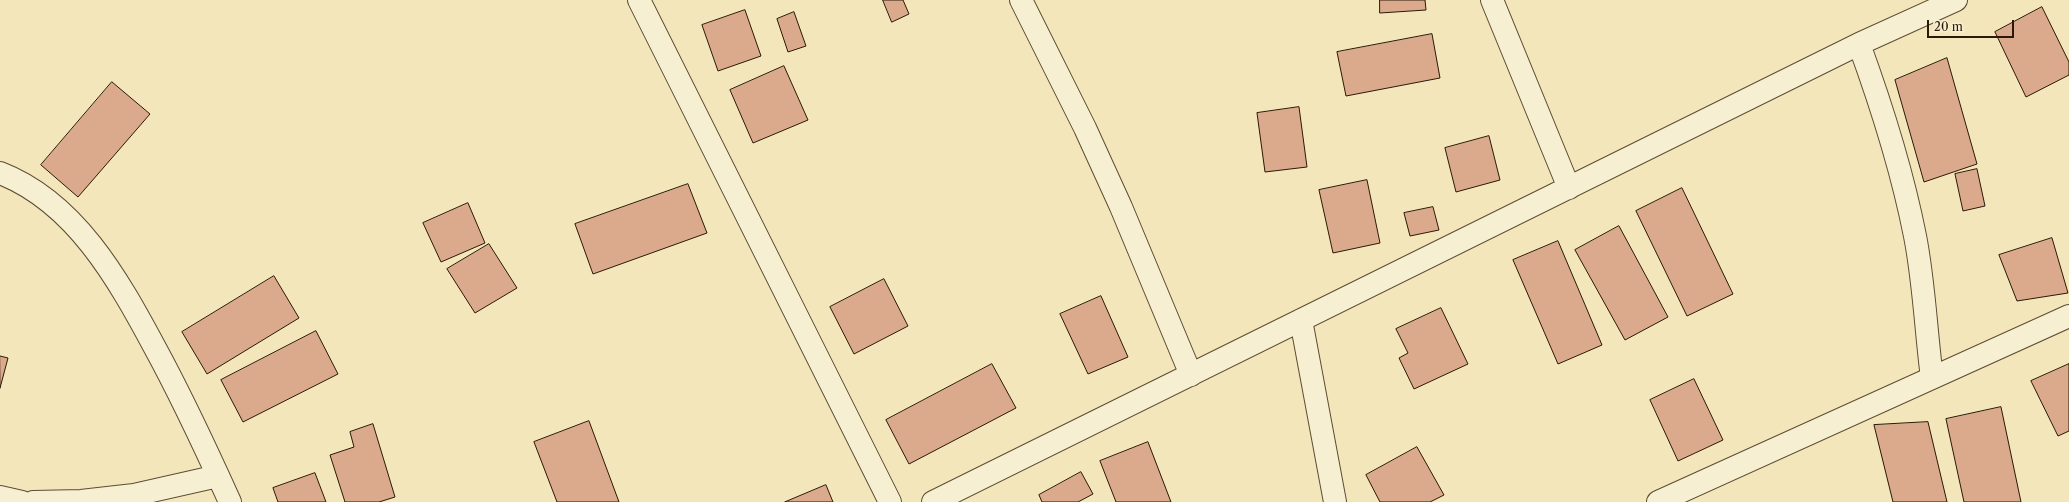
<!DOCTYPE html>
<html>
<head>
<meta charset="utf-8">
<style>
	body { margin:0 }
	#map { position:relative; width:2069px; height:502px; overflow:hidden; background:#f3e6ba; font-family:"Libre Caslon Text",serif }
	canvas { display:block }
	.scale { position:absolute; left:1927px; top:20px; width:87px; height:18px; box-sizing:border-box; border:2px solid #2a1906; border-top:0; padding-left:5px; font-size:12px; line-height:14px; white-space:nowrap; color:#2a1906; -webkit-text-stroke:3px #f7efd2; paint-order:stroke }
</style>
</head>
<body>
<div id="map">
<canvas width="2069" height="502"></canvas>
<div class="scale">20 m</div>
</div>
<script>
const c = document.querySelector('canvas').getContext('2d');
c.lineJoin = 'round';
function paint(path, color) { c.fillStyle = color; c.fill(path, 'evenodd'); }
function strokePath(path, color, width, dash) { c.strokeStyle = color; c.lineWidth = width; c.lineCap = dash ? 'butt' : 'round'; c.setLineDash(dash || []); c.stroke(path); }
const building = new Path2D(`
	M883 0H903L909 14 892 22Z
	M1380 0H1425L1426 10 1380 13Z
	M2042 7 2069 62V75L2026 97 1995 32Z
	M745 10 761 56 718 71 702 25Z
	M794 12 806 46 788 52 777 19Z
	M1432 34 1440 78 1346 96 1337 52Z
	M1947 58 1977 164 1924 182 1895 80Z
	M784 66 808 120 753 143 730 90Z
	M112 82 150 114 78 197 41 165Z
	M1299 107 1307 167 1265 172 1257 113Z
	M1489 136 1500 180 1456 192 1445 148Z
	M1977 169 1985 206 1963 211 1955 174Z
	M1367 180 1380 243 1333 253 1319 190Z
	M688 184 707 233 593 274 575 224Z
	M1682 188 1733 294 1687 316 1636 211Z
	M468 203 485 243 441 262 423 223Z
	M1433 207 1439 230 1410 236 1404 213Z
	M1619 226 1668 317 1625 340 1575 250Z
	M2052 238 2068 293 2017 301 1999 255Z
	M1558 241 1602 345 1558 364 1513 260Z
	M489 244 517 288 475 313 447 269Z
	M274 276 299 318 207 374 182 332Z
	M884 279 908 326 854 354 830 307Z
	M1101 296 1128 357 1088 374 1060 314Z
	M1441 308 1468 364 1414 389 1399 358 1408 353 1396 329Z
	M316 331 338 374 243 422 221 380Z
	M0 356 8 358 0 388Z
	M992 364 1016 408 909 464 886 420Z
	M2069 364V431L2058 436 2031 381Z
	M1694 379 1723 440 1678 461 1650 400Z
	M2001 407 2021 502H1964L1946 419Z
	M589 421 619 502H557L534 442Z
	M1928 422 1947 502H1893L1874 425Z
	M373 424 395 497 379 502H345L330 455 354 447 350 432Z
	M1148 442 1171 502H1116L1100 461Z
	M1417 447 1444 495 1430 502H1380L1366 475Z
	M1081 472 1093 494 1078 502H1042L1039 495Z
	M315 473 326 502H278L273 488Z
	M826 485 833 502H785Z`);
paint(building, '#dba98c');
strokePath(building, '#2a1906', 1);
const minor = new Path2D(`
	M639 0 890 502
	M1021 0 1085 128 1121 207 1191 375
	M1492 0 1569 188
	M1859 44C1882 107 1902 170 1915 236 1924 281 1926 332 1932 378
	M0 173C75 202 118 279 154 346 182 397 206 449 230 502
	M1301 320 1335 502
	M0 497 22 502
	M33 502 81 501 134 495 218 476
	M933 502 1859 44 1956 0
	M1658 502 2069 316`);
strokePath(minor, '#5c4c33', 24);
strokePath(minor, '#f7efd2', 22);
</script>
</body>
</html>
